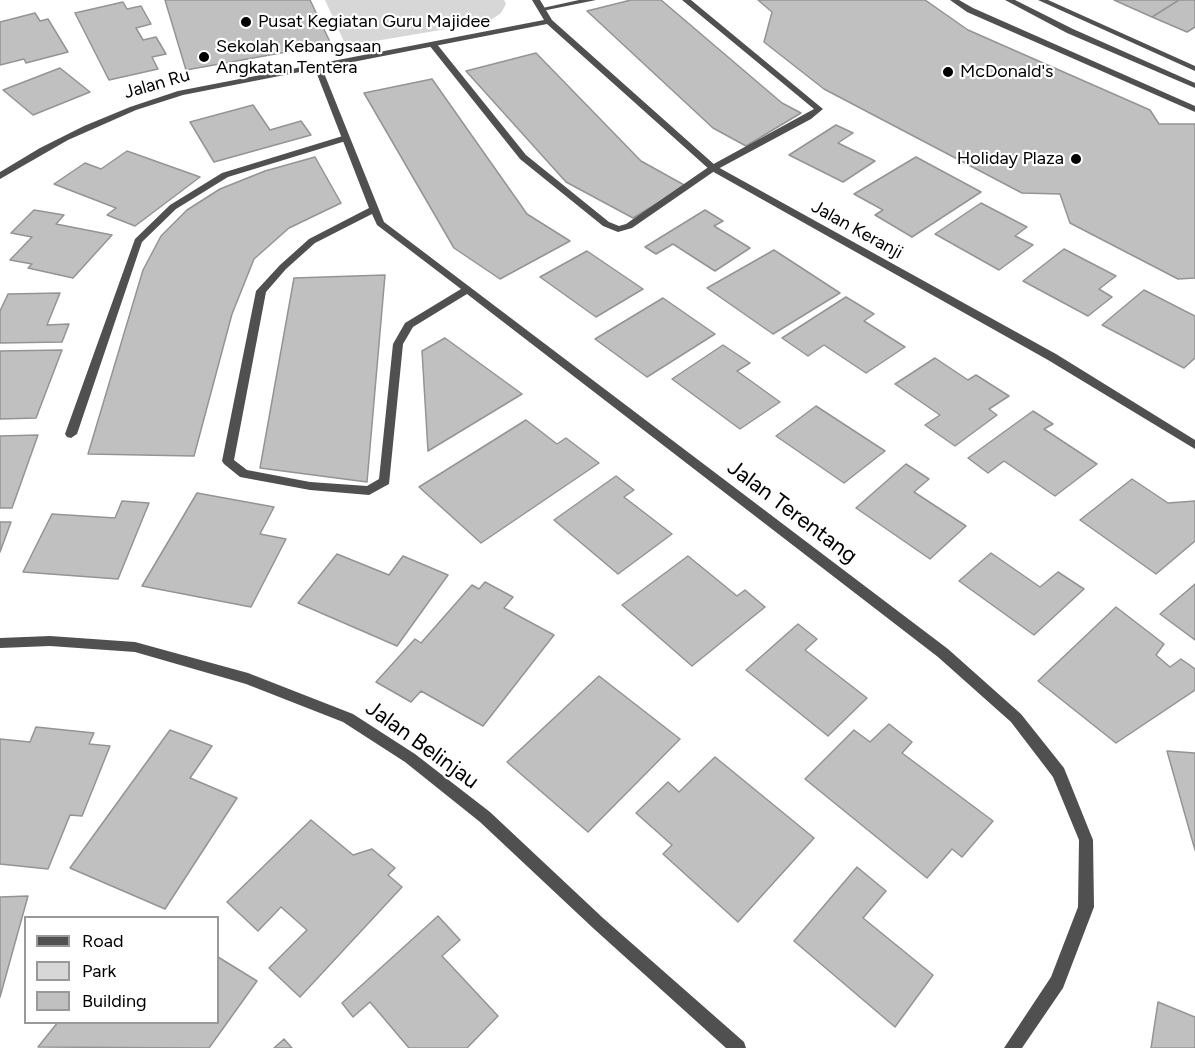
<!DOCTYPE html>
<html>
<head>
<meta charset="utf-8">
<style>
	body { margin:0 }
	#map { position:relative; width:1195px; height:1048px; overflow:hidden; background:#fff; font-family:Figtree,sans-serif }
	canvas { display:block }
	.legend { position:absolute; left:24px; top:916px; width:195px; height:108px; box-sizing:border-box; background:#fff; border:2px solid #999; margin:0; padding:8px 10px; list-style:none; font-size:18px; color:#000 }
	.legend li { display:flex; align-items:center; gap:12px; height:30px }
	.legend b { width:30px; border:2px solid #999 }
</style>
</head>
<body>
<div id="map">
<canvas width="1195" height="1048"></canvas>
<ul class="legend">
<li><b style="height:8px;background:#505050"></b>Road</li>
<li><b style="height:16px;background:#d7d7d7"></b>Park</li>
<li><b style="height:16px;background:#c0c0c0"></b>Building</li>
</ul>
</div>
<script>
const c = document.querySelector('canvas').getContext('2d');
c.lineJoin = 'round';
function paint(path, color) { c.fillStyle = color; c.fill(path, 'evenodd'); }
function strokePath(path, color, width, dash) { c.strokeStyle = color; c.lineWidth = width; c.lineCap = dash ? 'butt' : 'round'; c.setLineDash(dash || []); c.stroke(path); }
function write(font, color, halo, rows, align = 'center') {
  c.font = font + ' Figtree,sans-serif'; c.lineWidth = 4.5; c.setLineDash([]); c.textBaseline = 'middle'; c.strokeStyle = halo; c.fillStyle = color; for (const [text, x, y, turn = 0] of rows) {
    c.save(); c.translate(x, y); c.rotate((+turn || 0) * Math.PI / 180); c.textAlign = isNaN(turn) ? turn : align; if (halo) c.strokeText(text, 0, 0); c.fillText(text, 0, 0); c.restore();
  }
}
paint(new Path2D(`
	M325 0H504L506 4 501 13 488 22 346 46Z`), '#d7d7d7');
const building = new Path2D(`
	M165 0H310L331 44 186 70Z
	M631 0H661L782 103 801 113 746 146 713 128 587 11Z
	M758 0H925L968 30 1150 110 1159 124H1195V278L1178 279 1070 223 1060 194 1022 193 824 89 764 42 772 12Z
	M1114 0H1179L1152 17Z
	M1179 0H1195V27L1187 32 1152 17Z
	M123 2 127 9 141 6 151 24 136 28 143 40 156 37 166 54 152 57 158 69 109 80 75 13Z
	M35 13 40 21 48 19 68 52 26 63 24 59 0 65V22Z
	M536 53 641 161 686 186 633 218 566 182 466 71Z
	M60 68 90 92 33 115 3 90Z
	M432 79 527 214 570 241 500 279 454 248 364 93Z
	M253 105 270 130 301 121 311 135 214 162 190 122Z
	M836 125 853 133 838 143 875 161 843 182 789 155Z
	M127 151 200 177 135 226 107 215 116 208 54 184 85 163 101 169Z
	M315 157 341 203 289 228 254 259 232 314 194 456 88 454 143 270 161 236 187 210 220 189 265 171Z
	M916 157 981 192 912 237 875 215 883 210 854 194Z
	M981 203 1027 227 1015 236 1033 245 999 270 935 234Z
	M34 210 64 215 56 224 112 235 73 278 28 268 32 264 10 260 32 237 11 233Z
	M705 210 723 221 714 226 750 248 715 271 673 244 656 254 645 247Z
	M1064 249 1116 276 1099 289 1112 297 1088 316 1023 281Z
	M774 250 840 293 773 334 707 288Z
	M587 251 643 289 596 317 540 277Z
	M385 275 367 482 260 468 294 278Z
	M1144 290 1195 316V358L1184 368 1102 325Z
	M60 293 47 325 69 324 62 342 0 343V311L8 294Z
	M846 297 874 314 864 321 905 347 866 373 824 345 808 356 782 338Z
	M663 298 715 334 647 377 595 339Z
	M445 338 522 394 428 451 422 351Z
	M723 345 750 363 737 371 780 402 740 429 672 379Z
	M62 350 36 418 0 419V351Z
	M935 358 968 380 976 375 1009 396 989 409 997 415 955 446 925 425 940 415 895 384Z
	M816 406 885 451 844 483 776 436Z
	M1033 411 1053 424 1044 429 1097 464 1055 496 1004 461 988 473 968 458Z
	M526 420 557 444 566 438 599 463 481 543 419 487Z
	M38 435 12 508H0V436Z
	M906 464 929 479 914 492 966 526 930 559 856 508Z
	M616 476 634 490 624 497 672 534 618 574 554 520Z
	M1132 479 1168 503 1195 501V541L1156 574 1080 520Z
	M197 493 274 507 260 534 286 539 251 607 142 586Z
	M122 501 149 503 118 579 23 572 52 514 115 518Z
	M0 522H11L0 552Z
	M991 553 1040 587 1058 572 1084 589 1034 635 959 581Z
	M337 554 389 575 403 556 448 575 397 646 298 603Z
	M688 556 737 596 745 590 765 607 692 666 622 605Z
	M485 582 513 597 504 608 554 635 483 726 421 691 411 702 376 682 415 639 421 643 472 585 479 589Z
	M1195 584V640L1160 614Z
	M1116 607 1164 644 1156 655 1170 667 1181 659 1195 669V690L1116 743 1038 681Z
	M798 624 817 639 805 650 867 698 828 736 746 670Z
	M599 676 680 739 588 832 507 762Z
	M889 724 912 742 902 753 993 821 962 857 952 849 927 878 805 779 854 730 870 742Z
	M36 727 94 733 89 744 110 746 82 816 70 815 48 869 0 864V739L30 742Z
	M170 730 212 746 190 778 237 798 165 909 70 868Z
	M1167 751 1195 753V850Z
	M715 757 814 838 738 922 663 854 672 845 636 813 668 782 679 792Z
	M311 820 353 855 372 849 395 868 388 875 402 887 300 997 269 968 307 930 281 907 258 931 227 902Z
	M857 867 886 891 863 918 933 975 895 1027 794 941Z
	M28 896 0 997V897Z
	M438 916 460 940 442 956 498 1016 467 1048H409L370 1002 353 1017 342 1003Z
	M218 957 257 981 209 1048 38 1047 58 1022H218Z
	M1158 1002 1195 1017V1048H1151Z
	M284 1039 292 1048H274Z`);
paint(building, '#c0c0c0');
strokePath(building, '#949494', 1.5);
paint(new Path2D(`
	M579 0H596L542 11 538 9Z
	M682 0H691L823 109 811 119 716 170 632 228 618 232 603 226 520 159 429 45 436 43 526 155 609 222 619 226 626 224 710 166 814 109Z
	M950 0H959L973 8 1195 106V112L967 12Z
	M346 135 349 136V140L228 177 176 209 142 242 77 434 71 438 67 437 65 434 135 239 170 205 222 173Z`), '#505050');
paint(new Path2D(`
	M532 0H540L552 20 716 166 1056 354 1195 440V449L1048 360 710 170 547 24 322 68 384 222 948 649 1021 714 1064 768 1093 840 1094 907 1063 988 1022 1048H1004L1051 977 1078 907 1079 840 1053 777 1011 722 938 657 467 294 413 327 403 344 389 484 369 495 310 490 240 477 224 464 222 461 256 291 280 265 309 239 369 208 315 69 183 95 136 110 68 140 0 179V172L40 148 84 126 130 107 178 91 544 20ZM372 214 377 225 461 289 405 323 393 344 379 479 367 486 310 482 247 470 234 460 266 292 286 269 315 243Z
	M50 636 135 642 248 673 353 714 415 754 490 812 603 918 744 1042 746 1048H726L593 928 480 822 405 762 343 722 246 684 135 652 50 646 0 648V638Z`), '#505050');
paint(new Path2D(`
	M1005 0H1015L1073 29 1195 83V88L1067 33Z
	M1038 0H1048L1195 66V71Z`), '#505050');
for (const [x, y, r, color] of [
	[246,22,6,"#000"],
	[204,57,6,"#000"],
	[948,72,6,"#000"],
	[1076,159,6,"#000"]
]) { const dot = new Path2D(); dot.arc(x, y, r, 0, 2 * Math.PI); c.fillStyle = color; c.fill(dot); strokePath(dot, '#fff', 2); }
write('18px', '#000', '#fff', [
	["Pusat Kegiatan Guru Majidee",258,22],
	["Sekolah Kebangsaan",216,47],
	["Angkatan Tentera",216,68],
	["McDonald's",960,72],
	["Holiday Plaza",1064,159,"right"]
], 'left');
write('18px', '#000', '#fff', [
	["Jalan Ru",157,84,-16],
	["Jalan Keranji",857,230,29]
]);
write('22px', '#000', '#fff', [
	["Jalan Terentang",792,512,37],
	["Jalan Belinjau",422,745,36]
]);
</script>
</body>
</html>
